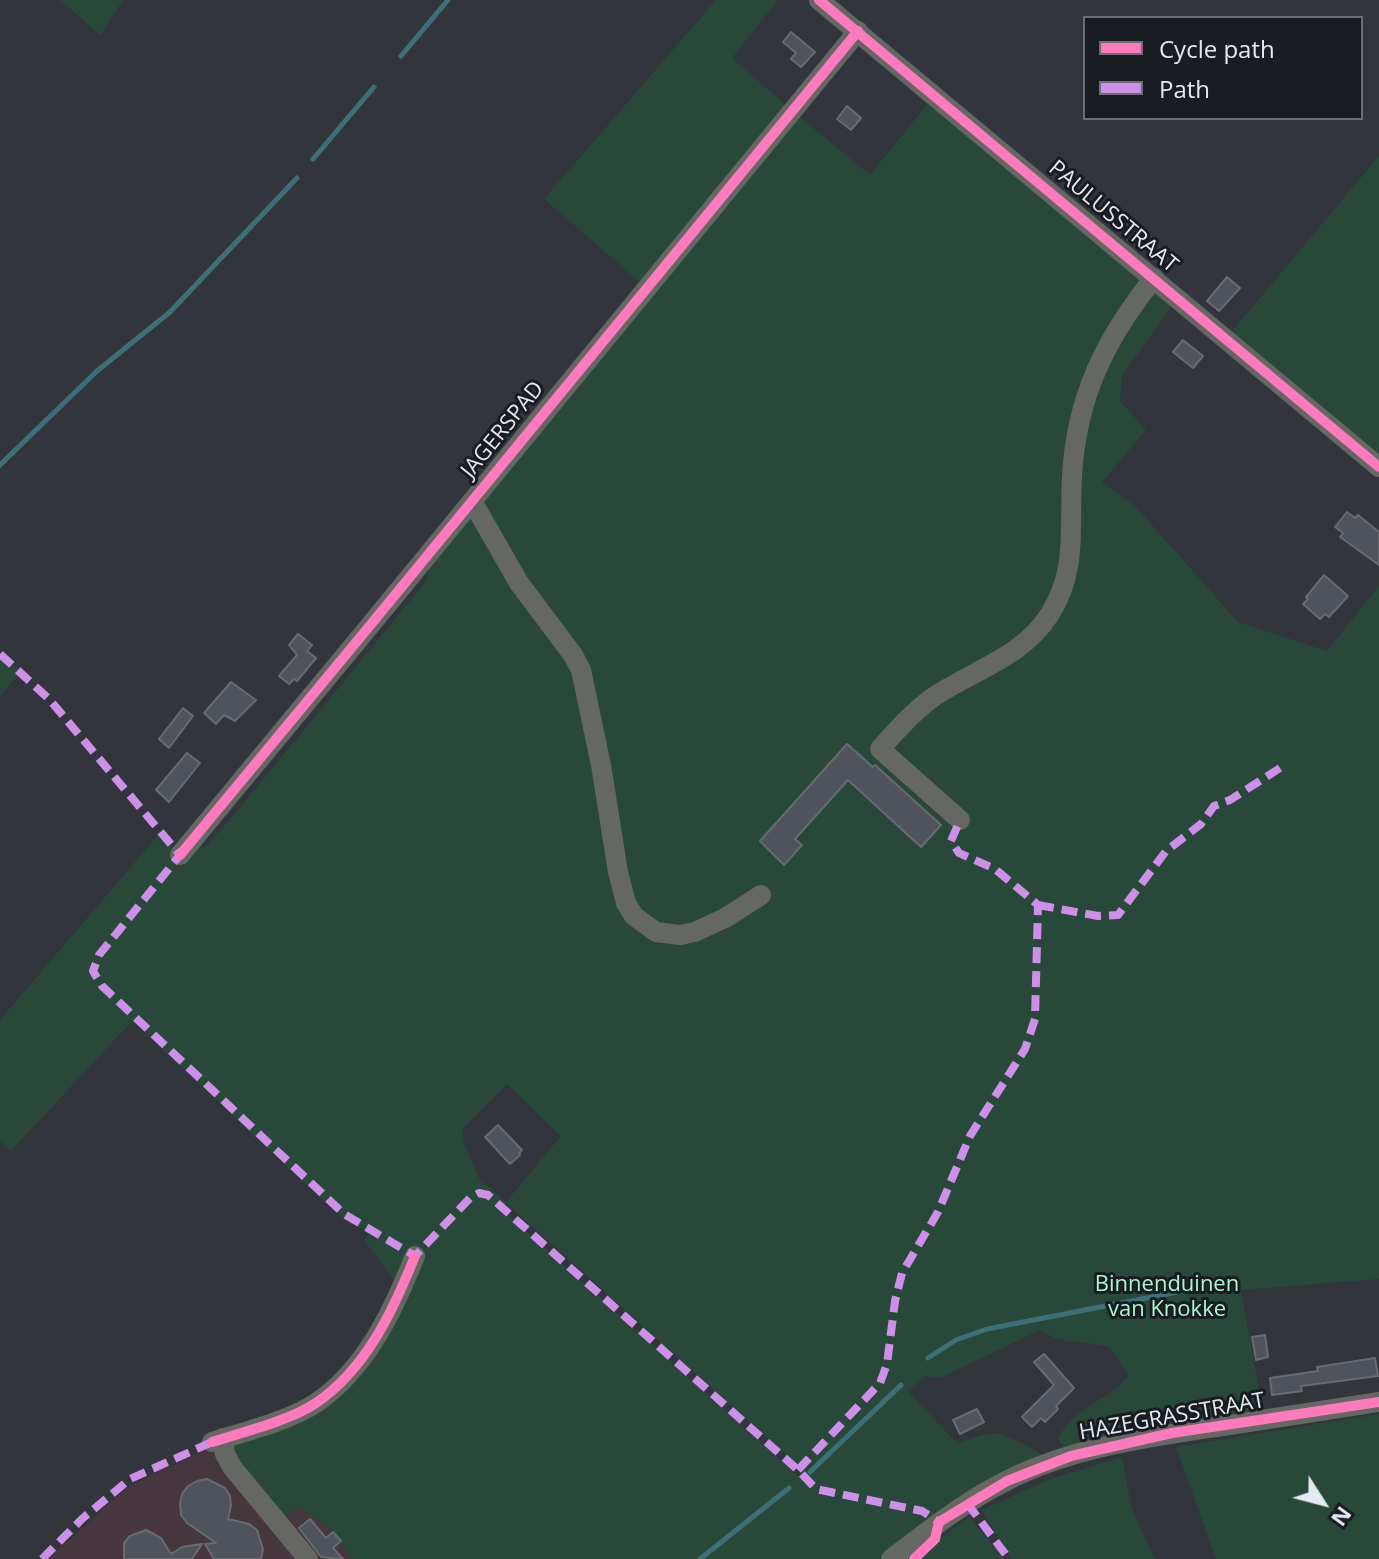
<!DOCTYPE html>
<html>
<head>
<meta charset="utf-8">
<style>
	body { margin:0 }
	#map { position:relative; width:1379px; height:1559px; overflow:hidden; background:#32363c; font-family:"Open Sans",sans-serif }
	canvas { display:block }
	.legend { position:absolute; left:1083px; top:16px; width:280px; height:104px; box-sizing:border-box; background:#191c21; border:2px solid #6a6e74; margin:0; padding:10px 14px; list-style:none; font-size:24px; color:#e4e8f0 }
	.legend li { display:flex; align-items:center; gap:16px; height:40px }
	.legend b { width:40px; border:2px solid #6a6e74 }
	.north { position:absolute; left:1283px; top:1463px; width:80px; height:80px; -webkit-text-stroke:6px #191c21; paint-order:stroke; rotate:126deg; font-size:22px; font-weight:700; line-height:32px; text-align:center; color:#e4e8f0 }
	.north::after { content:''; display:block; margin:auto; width:28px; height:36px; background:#e4e8f0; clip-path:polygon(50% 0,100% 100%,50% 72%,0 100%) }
</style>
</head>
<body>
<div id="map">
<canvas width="1379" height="1559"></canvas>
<ul class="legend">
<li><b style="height:10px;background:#fd7abc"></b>Cycle path</li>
<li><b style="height:10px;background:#ce8fe9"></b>Path</li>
</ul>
<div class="north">N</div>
</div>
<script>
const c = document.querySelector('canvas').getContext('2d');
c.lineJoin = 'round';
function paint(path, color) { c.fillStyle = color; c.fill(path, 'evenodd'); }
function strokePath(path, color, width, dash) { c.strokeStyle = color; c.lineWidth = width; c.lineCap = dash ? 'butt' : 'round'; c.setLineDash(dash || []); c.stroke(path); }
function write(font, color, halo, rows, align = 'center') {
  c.font = font + ' "Open Sans",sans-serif'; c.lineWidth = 6; c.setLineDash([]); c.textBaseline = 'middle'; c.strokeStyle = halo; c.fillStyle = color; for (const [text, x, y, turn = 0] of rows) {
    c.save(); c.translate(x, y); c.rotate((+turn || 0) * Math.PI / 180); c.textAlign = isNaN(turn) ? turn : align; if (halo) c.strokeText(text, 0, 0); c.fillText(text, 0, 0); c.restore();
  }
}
paint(new Path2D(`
	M212 1447 273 1524 300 1507 331 1529 353 1559H48L129 1486Z`), '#46363e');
paint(new Path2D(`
	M60 0H123L100 35Z
	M716 0H778L732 58 786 105 641 283 544 199Z
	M938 91 1178 292 1171 307 1122 376 1120 401 1146 430 1102 482 1137 508 1238 622 1327 651 1379 586V1279L1241 1290 1263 1411 1065 1450 1058 1438C1073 1409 1108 1400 1129 1376L1110 1347C1094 1343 1080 1343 1063 1340 1054 1339 1048 1333 1038 1331L940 1378 926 1376 907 1391 958 1444C1001 1424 1006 1436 1045 1456L934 1516 879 1559H353L331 1529 300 1507 279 1520 231 1458V1441L337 1390 399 1286 364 1240 370 1233 342 1218 132 1021 11 1151 0 1141V1020L159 834 183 858 201 845 205 847 237 811 428 579 427 569 796 114 870 175ZM507 1084 561 1136 506 1202 480 1180 464 1144 462 1129ZM506 1203 804 1471V1472L798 1476 502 1209Z
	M1379 156V460L1229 335Z
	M0 653 21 672 0 696Z
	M1379 1414V1559H1216L1176 1447Z
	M1122 1457 1132 1509 1155 1559H1011L982 1510 1050 1479Z
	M969 1517 1004 1559H918L937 1541Z`), '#28483a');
strokePath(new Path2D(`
	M401 56 448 0
	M313 159 374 87
	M0 465 97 371 170 312 297 178
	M928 1358 956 1340 987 1329 1224 1283
	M810 1472 901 1385
	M700 1559 789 1488`), '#3d6f79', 5);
const building = new Path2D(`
	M791 32 815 52 801 67 791 59 796 53 783 42Z
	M847 106 861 118 851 130 837 119Z
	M1227 277 1240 288 1219 311 1207 301Z
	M1183 340 1203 356 1193 368 1173 352Z
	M1347 512 1355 518 1358 515 1379 532V565L1340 537 1343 533 1335 527Z
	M1324 575 1348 596 1329 617 1325 614 1320 619 1303 604 1308 599 1306 597Z
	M298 634 312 645 307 651 316 658 297 681 294 679 289 684 279 676 297 655 289 645Z
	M231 682 256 700 235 721 224 715 216 724 204 713Z
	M183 708 193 716 169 748 159 739Z
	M847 744 873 767 875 765 941 825 921 847 848 780 795 839 802 845 784 865 760 841Z
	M187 753 200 763 169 802 156 790Z
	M498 1125 522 1150 519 1153 520 1155 510 1164 485 1137Z
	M1265 1335 1268 1357 1256 1360 1252 1337Z
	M1044 1354 1074 1388 1056 1406 1058 1409 1045 1422 1041 1418 1032 1427 1022 1417 1054 1385 1034 1362Z
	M1375 1358 1378 1376 1301 1386 1302 1391 1272 1395 1270 1378 1318 1371 1317 1367Z
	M977 1409 984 1422 960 1434 953 1420Z
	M207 1479 225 1488 230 1496 231 1506 228 1519 249 1524 257 1530 263 1549 261 1559H214L205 1544 216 1543 187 1523 181 1515 180 1504 182 1494 188 1486 197 1481Z
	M310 1519 326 1538 333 1532 341 1541 333 1548 343 1559 321 1557 299 1528Z
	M146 1530 161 1538 171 1554 182 1547 202 1544 192 1559H124V1543L130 1536Z`);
paint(building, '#4e535c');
strokePath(building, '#676b70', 2);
strokePath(new Path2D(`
	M819 0 1379 467
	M472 501 519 583 573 655 581 670 601 765 618 872 626 903 634 916 656 932 680 935 695 932 727 917 761 895
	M960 820 880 749C896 731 912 713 932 698 973 670 1022 658 1050 614 1078 569 1069 527 1072 477 1076 398 1105 339 1154 278
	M180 855C408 582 631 305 858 31
	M223 1438 225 1454 232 1467 308 1559
	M212 1442C243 1432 289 1421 316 1403 366 1369 393 1311 415 1256
	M891 1559C928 1531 964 1502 1006 1481 1073 1447 1150 1437 1223 1426 1275 1418 1327 1410 1379 1402`), '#656763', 20);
strokePath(new Path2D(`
	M0 654 49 699 180 855 99 955 93 971 102 986 344 1214 415 1256 470 1198 479 1193 488 1195 798 1470 816 1489 922 1511 939 1522
	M1038 905 1098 916 1118 915 1166 851 1201 824 1214 806 1230 800 1280 768
	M798 1470 880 1383 887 1364 895 1301 902 1273 938 1212 970 1136 1025 1049 1035 1019 1038 905 995 869 959 853 951 841 960 820
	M967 1503 1009 1559
	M42 1559 83 1518 130 1479 212 1442`), '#ce8fe9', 8, [16, 8]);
strokePath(new Path2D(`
	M819 0 1379 467
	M180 855C408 582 631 305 858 31
	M212 1442C243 1432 289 1421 316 1403 366 1369 393 1311 415 1256
	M914 1559 935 1539 939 1522 1007 1481 1071 1456 1172 1433 1379 1402`), '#fd7abc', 10);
write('22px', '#e4e8f0', '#191c21', [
	["PAULUSSTRAAT",1113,217,40],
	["JAGERSPAD",503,430,-51],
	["HAZEGRASSTRAAT",1172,1417,-10]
]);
write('22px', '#abf5d0', '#191c21', [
	["Binnenduinen",1167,1285],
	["van Knokke",1167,1310]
]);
</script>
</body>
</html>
